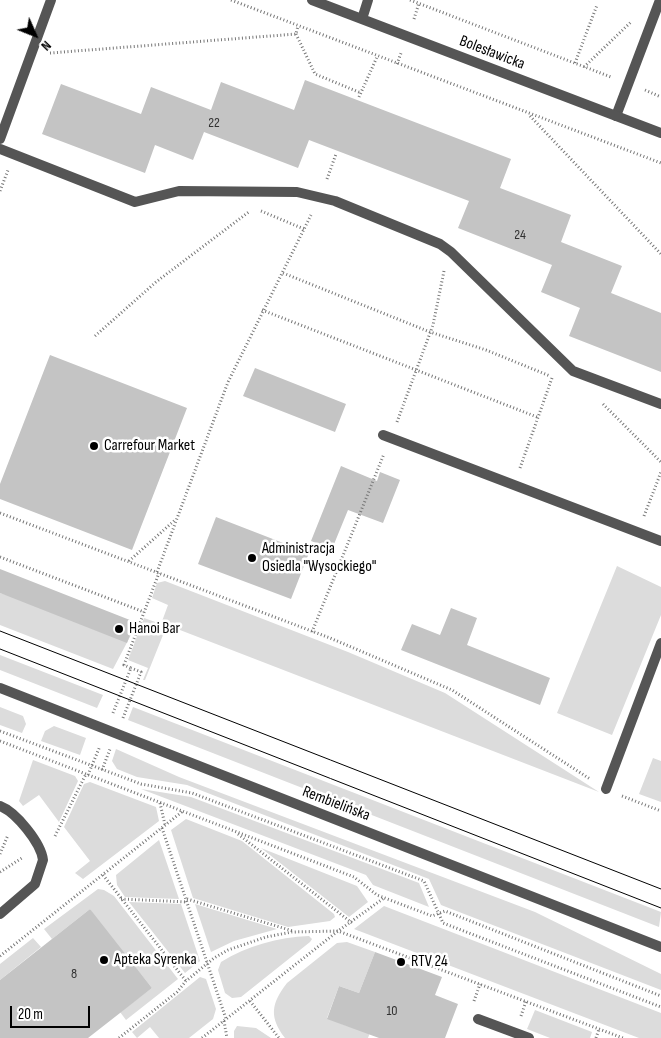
<!DOCTYPE html>
<html>
<head>
<meta charset="utf-8">
<style>
	body { margin:0 }
	#map { position:relative; width:661px; height:1038px; overflow:hidden; background:#fff; font-family:"Sofia Sans Condensed",sans-serif }
	canvas { display:block }
	.north { position:absolute; left:10px; top:10px; width:50px; height:50px; -webkit-text-stroke:4px #fff; paint-order:stroke; rotate:134deg; font-size:14px; font-weight:700; line-height:20px; text-align:center; color:#000 }
	.north::after { content:''; display:block; margin:auto; width:18px; height:22px; background:#000; clip-path:polygon(50% 0,100% 100%,50% 72%,0 100%) }
	.scale { position:absolute; left:10px; top:1006px; width:80px; height:22px; box-sizing:border-box; border:2px solid #000; border-top:0; padding-left:6px; font-size:15px; line-height:18px; white-space:nowrap; color:#000; -webkit-text-stroke:4px #fff; paint-order:stroke }
</style>
</head>
<body>
<div id="map">
<canvas width="661" height="1038"></canvas>
<div class="north">N</div>
<div class="scale">20 m</div>
</div>
<script>
const c = document.querySelector('canvas').getContext('2d');
c.lineJoin = 'round';
function paint(path, color) { c.fillStyle = color; c.fill(path, 'evenodd'); }
function strokePath(path, color, width, dash) { c.strokeStyle = color; c.lineWidth = width; c.lineCap = dash ? 'butt' : 'round'; c.setLineDash(dash || []); c.stroke(path); }
function write(font, color, halo, rows, align = 'center') {
  c.font = font + ' "Sofia Sans Condensed",sans-serif'; c.lineWidth = 5; c.setLineDash([]); c.textBaseline = 'middle'; c.strokeStyle = halo; c.fillStyle = color; for (const [text, x, y, turn = 0] of rows) {
    c.save(); c.translate(x, y); c.rotate((+turn || 0) * Math.PI / 180); c.textAlign = isNaN(turn) ? turn : align; if (halo) c.strokeText(text, 0, 0); c.fillText(text, 0, 0); c.restore();
  }
}
paint(new Path2D(`
	M617 566 661 587V615L612 735 557 713Z
	M165 581 348 652 445 693 599 792 167 625 145 680H143L148 668 128 660 144 618 161 624 168 605 152 598 157 583Z
	M0 593 131 633H132L113 669 0 625Z
	M0 655 103 695 97 708 0 670Z
	M0 707 23 716 26 724 22 733 0 725Z
	M133 707 661 912 659 927 128 720Z
	M54 726 86 738 80 755 41 741 45 731Z
	M116 749 179 777 535 912 661 974V990L441 905 429 879 187 785 137 777 117 769 112 761Z
	M653 758 661 761V802L639 794Z
	M33 760 75 776 78 781 59 822 39 795 23 806 19 801Z
	M90 782 156 807 159 821 83 879 75 873 90 861 64 827 84 784Z
	M141 789 191 797 419 883 429 907 373 885 366 875Z
	M186 819 242 841 334 914 335 917 330 921 288 927 193 898 171 830Z
	M159 840 179 899 125 897 117 885 116 875Z
	M261 848 357 886 368 902 349 917Z
	M98 889 104 890 114 896 178 979 126 1020 120 1012 152 988 132 963 124 969 90 909 52 939 44 929Z
	M129 902 181 904 200 961 185 973Z
	M195 904 277 929 234 941 211 952Z
	M384 906 661 1013V1038H639L354 929Z
	M309 936 312 939 310 942 241 997 232 998 225 993 218 970 221 962C247 946 278 937 309 936Z
	M33 938 41 947 0 980V964Z
	M347 942 375 952 359 993 339 986 327 1018 347 1026 372 1027 368 1038H285C269 1017 271 1004 287 983L337 943Z
	M200 977 206 979 216 1009 213 1019 189 1038H159L150 1027 137 1038 132 1032Z
	M535 1010 592 1032 590 1038H550L527 1029Z
	M237 1026 256 1028 271 1038H234V1031Z`), '#dcdcdc');
paint(new Path2D(`
	M305 80 511 159 500 188 571 215 561 242 622 266 611 293 661 313V372L569 336 580 308 541 292 552 265 458 228 469 201 309 140 298 168 204 132 193 160 155 145 145 173 42 134 61 84 141 114 151 87 211 110 221 82 294 110Z
	M50 355 187 408 132 550 0 499V484Z
	M255 368 346 404 335 432 243 396Z
	M341 466 377 481 380 472 400 480 383 523 348 510 332 549 311 541Z
	M216 517 309 553 291 599 198 564Z
	M0 569 135 622 127 643 0 593Z
	M451 608 477 618 467 645 550 678 540 705 401 650 412 624 440 635Z
	M90 909 152 988 88 1038H0V980Z
	M375 952 442 977 435 995 458 1004 445 1038H379L327 1019 339 986 359 993Z`), '#c4c4c4');
strokePath(new Path2D(`
	M231 0 661 163
	M410 0 611 77
	M414 19 419 3
	M296 34 315 74 361 93
	M50 53 296 34 298 26
	M575 63 597 5
	M397 64 401 53
	M584 67 631 22
	M645 90 661 97
	M359 97 377 57
	M530 116 661 254
	M327 179 336 154
	M0 191 8 170
	M261 211 304 229
	M283 273 430 332 486 350 550 376
	M262 310 537 417
	M95 336 156 282 250 211
	M603 404 661 462
	M397 422 433 325 444 271
	M520 468 552 378
	M0 513 330 638 452 690 590 779
	M644 516 661 472
	M0 557 144 612
	M129 561 175 520
	M157 572 228 382 311 215
	M312 632 384 454
	M113 713 131 668 124 665 159 573
	M123 718 141 672 131 668
	M0 731 141 784 192 793 424 881 443 923 661 1007
	M0 741 354 877 377 895 432 916 445 911 661 996
	M102 770 110 749
	M88 775 100 746
	M622 796 661 811
	M160 803 165 825
	M162 828 226 1019
	M238 834 352 923
	M55 836 86 774
	M0 854 8 835
	M0 872 22 858
	M103 875 186 981
	M121 899 187 902
	M187 899 293 931
	M0 956 183 811
	M250 1001 279 1038
	M474 1001 480 984
	M521 1016 526 1001
	M224 1021 227 1038
	M119 1038 177 992 186 981 214 958 228 950 266 937 292 932 338 931 623 1038
	M202 1038 338 931 384 898
	M596 1038 599 1029`), '#777', 3, [1, 2.5]);
strokePath(new Path2D(`
	M616 116 660 0
	M606 789 661 643
	M0 806C16 812 41 843 43 860L35 884 0 914`), '#555', 10);
strokePath(new Path2D(`
	M478 1019 529 1038`), '#555', 10);
strokePath(new Path2D(`
	M312 0 661 133
	M362 19 368 0
	M0 139 51 0
	M0 149 135 202 179 191 297 192 335 201 440 244 451 252 573 371 661 404
	M383 435 661 541`), '#555', 10);
strokePath(new Path2D(`
	M0 688 661 947`), '#555', 10);
strokePath(new Path2D(`
	M0 631 661 889
	M0 649 661 908`), '#000', 1);
for (const [x, y, r, color] of [
	[94,446,5,"#000"],
	[252,558,5,"#000"],
	[119,629,5,"#000"],
	[104,960,5,"#000"],
	[401,962,5,"#000"]
]) { const dot = new Path2D(); dot.arc(x, y, r, 0, 2 * Math.PI); c.fillStyle = color; c.fill(dot); strokePath(dot, '#fff', 2); }
write('14px', '#313131', null, [
	["22",214,123],
	["24",520,235],
	["8",74,974],
	["10",392,1011]
]);
write('16px', '#000', '#fff', [
	["Bolesławicka",492,53,21],
	["Rembielińska",336,804,21]
]);
write('16px', '#000', '#fff', [
	["Carrefour Market",104,446],
	["Administracja",262,549],
	["Osiedla \"Wysockiego\"",262,567],
	["Hanoi Bar",129,629],
	["Apteka Syrenka",114,960],
	["RTV 24",411,962]
], 'left');
</script>
</body>
</html>
